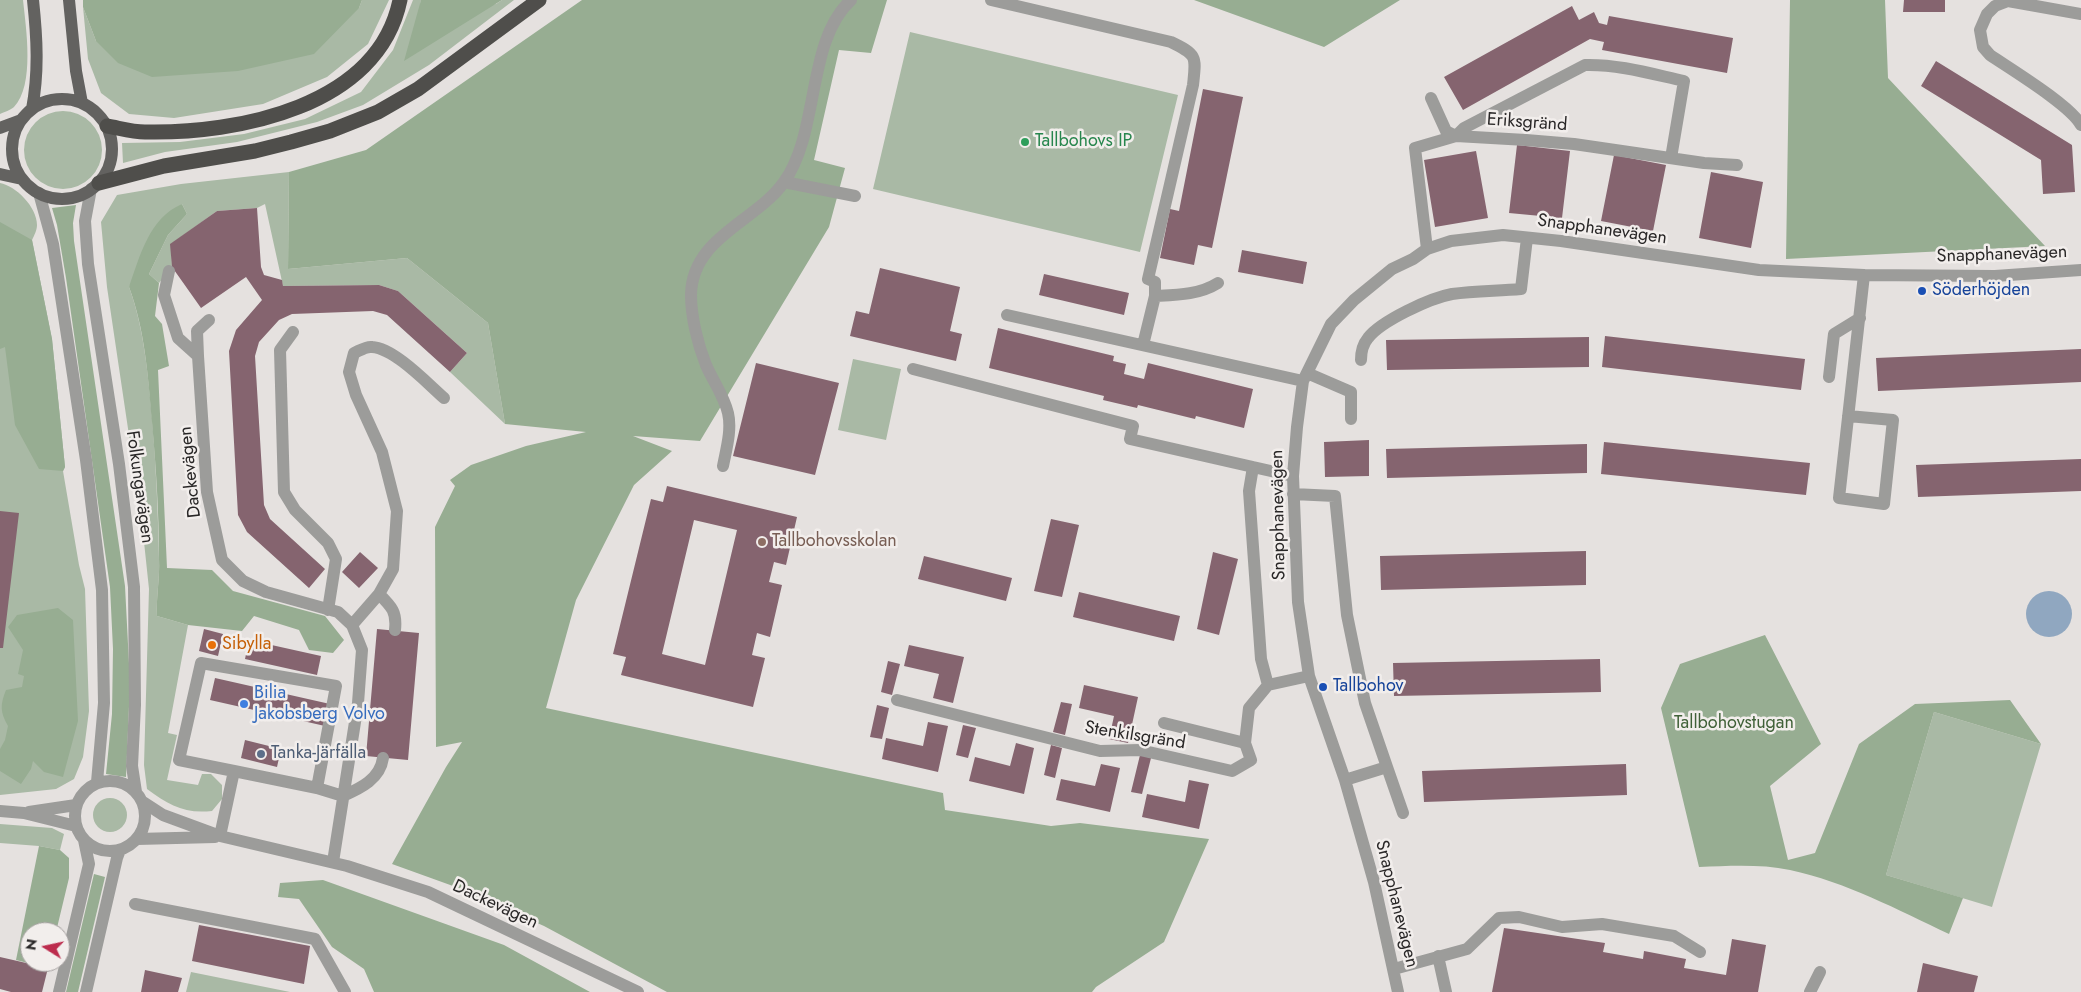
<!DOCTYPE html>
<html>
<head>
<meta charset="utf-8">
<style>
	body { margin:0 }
	#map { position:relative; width:2081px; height:992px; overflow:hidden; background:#e5e1df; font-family:Jost,sans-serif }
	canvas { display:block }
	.north { position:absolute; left:20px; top:922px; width:50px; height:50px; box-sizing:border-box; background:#f2eeec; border:1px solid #a29e9d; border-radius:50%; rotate:280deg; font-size:14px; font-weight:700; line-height:20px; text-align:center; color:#292727 }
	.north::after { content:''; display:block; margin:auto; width:18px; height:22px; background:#bc2c4d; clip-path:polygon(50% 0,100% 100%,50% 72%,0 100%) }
</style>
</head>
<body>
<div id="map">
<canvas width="2081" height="992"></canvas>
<div class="north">N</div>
</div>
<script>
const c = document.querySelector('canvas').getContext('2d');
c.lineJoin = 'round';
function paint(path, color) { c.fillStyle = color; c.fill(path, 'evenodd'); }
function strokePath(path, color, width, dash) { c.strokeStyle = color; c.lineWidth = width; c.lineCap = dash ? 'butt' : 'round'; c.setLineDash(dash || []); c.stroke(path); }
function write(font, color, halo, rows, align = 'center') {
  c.font = font + ' Jost,sans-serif'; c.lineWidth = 5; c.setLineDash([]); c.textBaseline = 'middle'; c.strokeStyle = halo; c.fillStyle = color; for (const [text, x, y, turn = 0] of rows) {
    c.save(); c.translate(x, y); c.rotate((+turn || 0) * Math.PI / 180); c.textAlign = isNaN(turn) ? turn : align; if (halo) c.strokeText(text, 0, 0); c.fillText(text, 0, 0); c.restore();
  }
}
paint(new Path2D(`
	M0 0H23C26 28 35 85 14 107 11 110 4 112 0 114Z
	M362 0H389L368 44 327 77 263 104 174 118 129 114 101 93 88 59 83 7 96 41 359 8Z
	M413 0H421L419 14 496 4 502 0H514L429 65 363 105 317 122 237 142 165 152 123 163 122 143 180 142 244 134 305 119 361 92 393 50Z
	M910 32 1178 95 1140 252 873 189Z
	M24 150a39 39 0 1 1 78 0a39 39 0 1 1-78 0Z
	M289 172 288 269 407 258 488 323 505 424 450 372 467 353 398 291 379 285 283 286 265 204 257 208 217 211 171 244 172 267 159 283 149 274 168 235 187 214 182 204 129 287C144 328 148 374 152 418 156 465 158 512 159 559 160 578 156 597 157 616L188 625 168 733 177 735 167 780 198 785 202 774H211L222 785V799L212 811C184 814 169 805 147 789L144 765 149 589 142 523 107 287 101 222 117 195 181 184Z
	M0 183C16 186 37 207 37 225 37 230 34 236 32 240L52 339 65 467 63 471 79 565 85 589 89 711 83 757 74 779 56 789 0 795V648H3L0 511Z
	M853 359 901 369 886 440 838 430Z
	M1934 712 2041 744 1992 907 1886 875Z
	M93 815a17 17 0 1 1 34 0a17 17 0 1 1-34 0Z
	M0 824 52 828 64 834 60 850 39 846 0 843Z
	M191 972 290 992H186Z`), '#a9b9a5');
paint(new Path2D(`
	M83 0H362L359 8 314 54 238 71 152 77 118 63 96 41 83 7Z
	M421 0H502L404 61Z
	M582 0H887L871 53 839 50 814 160 845 168 829 227 700 441 633 436 672 451 634 485 576 600 546 708 943 793 945 810 1051 826 1080 823 1209 839 1164 942 1096 987 1092 992H667L544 926 453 886 392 864 446 767 462 742 436 747 435 527 455 486 450 480 471 465 526 446 586 432 505 424 488 323 407 258 288 269 289 172 366 150Z
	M1194 0H1400L1324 47Z
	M1790 0H1885L1888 78 2045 246 1786 259Z
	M182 204 187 214 168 235 149 274 159 283 155 316 162 324 169 366 158 370 167 568 212 570 233 591 325 616 344 640 333 653 309 650 299 630 254 616 242 631 188 625 157 616C156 597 160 578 159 559 159 513 156 467 152 422 148 376 145 330 129 287 140 256 149 218 182 204Z
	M76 205 73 223 74 241 125 586 130 683 126 777 106 774 112 714 113 649 110 587 66 278 57 225 52 208Z
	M0 222 32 240 52 339 65 467 63 471 39 469 15 425 5 347 0 349Z
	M58 608 73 620 78 721 63 777 44 772 33 761 31 769 21 784 0 771V749L5 740 8 726C0 712 0 705 6 690L22 687 24 676 18 674 23 650 8 627 17 615Z
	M1765 635 1821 744 1770 786 1788 860 1815 853 1859 744 1915 704 2010 700 2041 744 1934 712 1886 875 1963 898 1949 934C1898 910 1846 882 1790 870 1761 864 1729 866 1699 867L1661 708 1680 664Z
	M39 846 60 850 69 858V878L56 932H30V962H49L48 968 16 960Z
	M94 874 105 877 78 992H66Z
	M323 880 504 945 590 992H374L364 969 332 947 299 899 278 897 280 883Z`), '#97ad92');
paint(new Path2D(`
	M2026 614a23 23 0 1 1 46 0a23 23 0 1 1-46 0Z`), '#90a7c0');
paint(new Path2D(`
	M1904 0H1945V12H1903Z
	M1572 6 1579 20 1594 12 1599 23 1607 25 1609 16 1733 38 1727 73 1602 50 1604 42 1590 39 1463 110 1444 77Z
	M1936 61 2072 145 2075 192 2043 194 2041 160 1921 86Z
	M1203 89 1243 97 1212 248 1198 245 1194 265 1160 258 1170 209 1179 211Z
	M1517 145 1570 151 1562 218 1509 213Z
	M1476 151 1488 218 1435 227 1424 160Z
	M1614 155 1666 165 1653 231 1601 221Z
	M1711 172 1763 182 1751 248 1699 238Z
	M257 208 261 267 264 275 282 280 283 286 379 285 398 291 467 353 450 372 387 315 373 311 292 314 279 320 259 342 255 356 264 505 270 519 325 569 309 588 247 532 238 515 229 351 236 330 262 300 246 277 201 308 172 267 170 244 217 211Z
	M1242 250 1307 262 1303 284 1238 272Z
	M880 268 960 287 950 331 962 334 956 361 850 336 856 311 869 314Z
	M1044 274 1129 293 1124 315 1039 295Z
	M998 328 1114 356 1113 361 1126 364 1124 374 1144 379 1148 363 1253 389 1244 428 1196 416 1195 419 1138 405 1137 408 1103 400 1104 396 989 368Z
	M1605 336 1805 359 1801 390 1602 367Z
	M1589 337V367L1387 370 1386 340Z
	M2081 349V382L1878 391 1876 358Z
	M756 363 839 383 815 475 733 456Z
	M1369 440V476L1325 477 1324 442Z
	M1604 442 1810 463 1806 495 1601 474Z
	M1587 444V473L1387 478 1386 449Z
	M2081 459V491L1918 497 1916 465Z
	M667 486 797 517 786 565 774 562 769 582 782 585 770 637 757 633 752 655 765 658 753 707 621 675 626 657 613 654 651 499 663 502ZM694 520 737 530 705 665 662 654Z
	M0 511 19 513 3 648H0Z
	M1051 519 1079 525 1062 597 1034 591Z
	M1586 551V585L1381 590 1380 556Z
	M360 552 378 568 359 588 342 572Z
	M1213 552 1238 559 1219 635 1197 629Z
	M924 556 1012 578 1006 601 918 579Z
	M1079 592 1180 616 1174 641 1073 617Z
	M204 629 223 634 218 656 199 651Z
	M377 629 419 633 408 760 366 756Z
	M249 640 321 656 317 675 245 659Z
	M909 645 964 657 953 703 933 698 939 674 904 666Z
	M1600 659 1601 692 1394 696 1393 663Z
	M888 661 900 664 892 695 881 692Z
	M215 678 330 704 325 726 210 700Z
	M1084 685 1138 697 1128 743 1109 739 1114 716 1079 708Z
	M1061 702 1072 704 1065 735 1053 732Z
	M877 705 889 708 882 739 870 737Z
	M928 722 948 726 938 772 882 759 886 738 923 746Z
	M963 725 976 728 968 758 956 755Z
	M245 740 281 749 277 767 241 758Z
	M1016 743 1034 748 1024 794 969 781 975 757 1010 766Z
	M1051 745 1062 748 1055 778 1044 775Z
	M1140 755 1151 758 1142 794 1131 792Z
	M1101 764 1120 768 1110 812 1056 800 1061 779 1095 786Z
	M1626 764 1627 795 1424 802 1422 771Z
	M1189 780 1209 784 1199 829 1142 817 1147 794 1185 802Z
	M199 925 310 946 304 984 192 961Z
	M1504 928 1605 943 1603 952 1643 959 1644 951 1686 959 1684 968 1726 975 1732 939 1766 945 1758 992H1492Z
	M0 957 48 968 42 992H11L0 989Z
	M1923 963 1978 976 1974 992H1917Z
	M145 970 182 978 178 992H141Z`), '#85646f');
strokePath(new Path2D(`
	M991 0 1171 42C1198 55 1196 57 1193 85L1148 279 1155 282V296L1143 345
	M2081 14 2008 1 1995 6 1987 14 1980 30 1983 47 1990 55C2012 70 2070 105 2081 125
	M1431 98 1446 131 1456 136 1464 128 1585 65C1618 64 1652 74 1684 81L1671 158
	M784 182 855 196
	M91 189 85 221 88 264 119 464 134 587 135 705 132 766 136 792
	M39 193 53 244 86 460 102 590 104 703 97 782
	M1427 249 1415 148 1456 136 1526 140 1574 144 1704 163 1737 165
	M169 271 164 295 178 338 198 356 207 492 222 560 243 581 266 592 338 612 352 625 362 650 358 703 333 862
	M1155 296C1176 295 1199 295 1218 283
	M1007 315 1303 381
	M293 332 280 350 284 492 295 510 328 543 336 559 328 610
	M198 356 197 331 209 320
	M1361 360C1361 352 1363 344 1368 338 1381 321 1430 298 1452 294 1474 291 1498 291 1521 289L1527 238
	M913 369 1133 426 1130 439 1253 467 1249 491 1261 659 1268 685
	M1307 373 1351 392V419
	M1829 377 1834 334 1860 318
	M1848 416 1893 420 1884 504 1839 498 1864 275
	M723 466C726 450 732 430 728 413 724 396 713 381 706 365 698 345 691 317 691 295 692 237 756 222 784 182 820 132 806 41 851 0
	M1253 467 1293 476
	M1293 494 1335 496 1347 615 1365 703 1387 767
	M379 594C392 607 397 612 395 630
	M352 625 379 594 393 569 397 511 382 452 356 395 349 372 354 353C359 351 366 346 372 347 394 348 427 383 444 398
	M897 700 1100 751 1140 750 1232 771 1251 760 1245 743 1249 708 1268 685 1309 676
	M1164 723 1245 743
	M234 771 179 760 201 663 336 686 317 788
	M1345 780 1387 767 1403 813
	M75 816a35 35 0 1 1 70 0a35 35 0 1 1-70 0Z
	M143 802 163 815 220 836 347 866 428 892 638 992
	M0 811 24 813 76 826
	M29 812 76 805
	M220 836 234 771 317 788 343 796C361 788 380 779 383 758
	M137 839 215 837
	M135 904 315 939 345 992
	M1438 956 1446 992
	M1394 969 1467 949 1499 918 1519 917 1562 927 1602 924 1674 936 1700 952
	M59 992 89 864 84 840
	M86 992 117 858 120 850
	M1398 992 1374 882 1345 780 1309 676 1298 602 1293 476 1297 427 1303 381 1331 324 1354 300 1392 269 1413 259 1427 249 1451 241 1503 235 1561 241 1759 270 1864 275 1995 276 2081 270
	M1810 992 1820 972`), '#9c9c9a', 12);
strokePath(new Path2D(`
	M69 0 76 71 82 103
	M12 149a50 50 0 1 1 100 0a50 50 0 1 1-100 0Z
	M32 109C39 72 37 37 33 0
	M0 128 21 120
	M0 174 22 179`), '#636260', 12);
strokePath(new Path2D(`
	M107 126C119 128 132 132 145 132 237 134 378 107 400 0
	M99 183 164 166 255 151 291 142 330 131 378 112 418 89 539 0`), '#4f4e4b', 15);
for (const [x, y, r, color] of [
	[1025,142,5,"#2e9e5b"],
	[1922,291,5,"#1a4fb4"],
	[762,542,5,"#8d6e63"],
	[212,645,5,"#e8710a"],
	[1323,687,5,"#1a4fb4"],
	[244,704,5,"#3f7fe0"],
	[261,754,5,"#5c6f8a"]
]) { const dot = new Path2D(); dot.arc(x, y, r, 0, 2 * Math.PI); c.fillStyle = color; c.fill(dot); strokePath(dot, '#f2eeec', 2); }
write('18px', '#292727', '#f2eeec', [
	["Eriksgränd",1527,123,4],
	["Snapphanevägen",1602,230,8],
	["Snapphanevägen",2002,255,-2],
	["Dackevägen",191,472,-96],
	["Folkungavägen",139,487,82],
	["Snapphanevägen",1279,515,-91],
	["Stenkilsgränd",1135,736,9],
	["Snapphanevägen",1396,904,76],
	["Dackevägen",495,905,25]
]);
write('18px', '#27864d', '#f2eeec', [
	["Tallbohovs IP",1035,142]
], 'left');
write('18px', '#164399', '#f2eeec', [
	["Söderhöjden",1932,291],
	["Tallbohov",1333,687]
], 'left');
write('18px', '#785e54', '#f2eeec', [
	["Tallbohovsskolan",772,542]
], 'left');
write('18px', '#c56008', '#f2eeec', [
	["Sibylla",222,645]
], 'left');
write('18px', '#366cbe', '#f2eeec', [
	["Bilia",254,694],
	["Jakobsberg Volvo",254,715]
], 'left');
write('18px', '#406138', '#f2eeec', [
	["Tallbohovstugan",1734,724]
]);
write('18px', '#4e5e75', '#f2eeec', [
	["Tanka-Järfälla",271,754]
], 'left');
</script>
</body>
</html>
